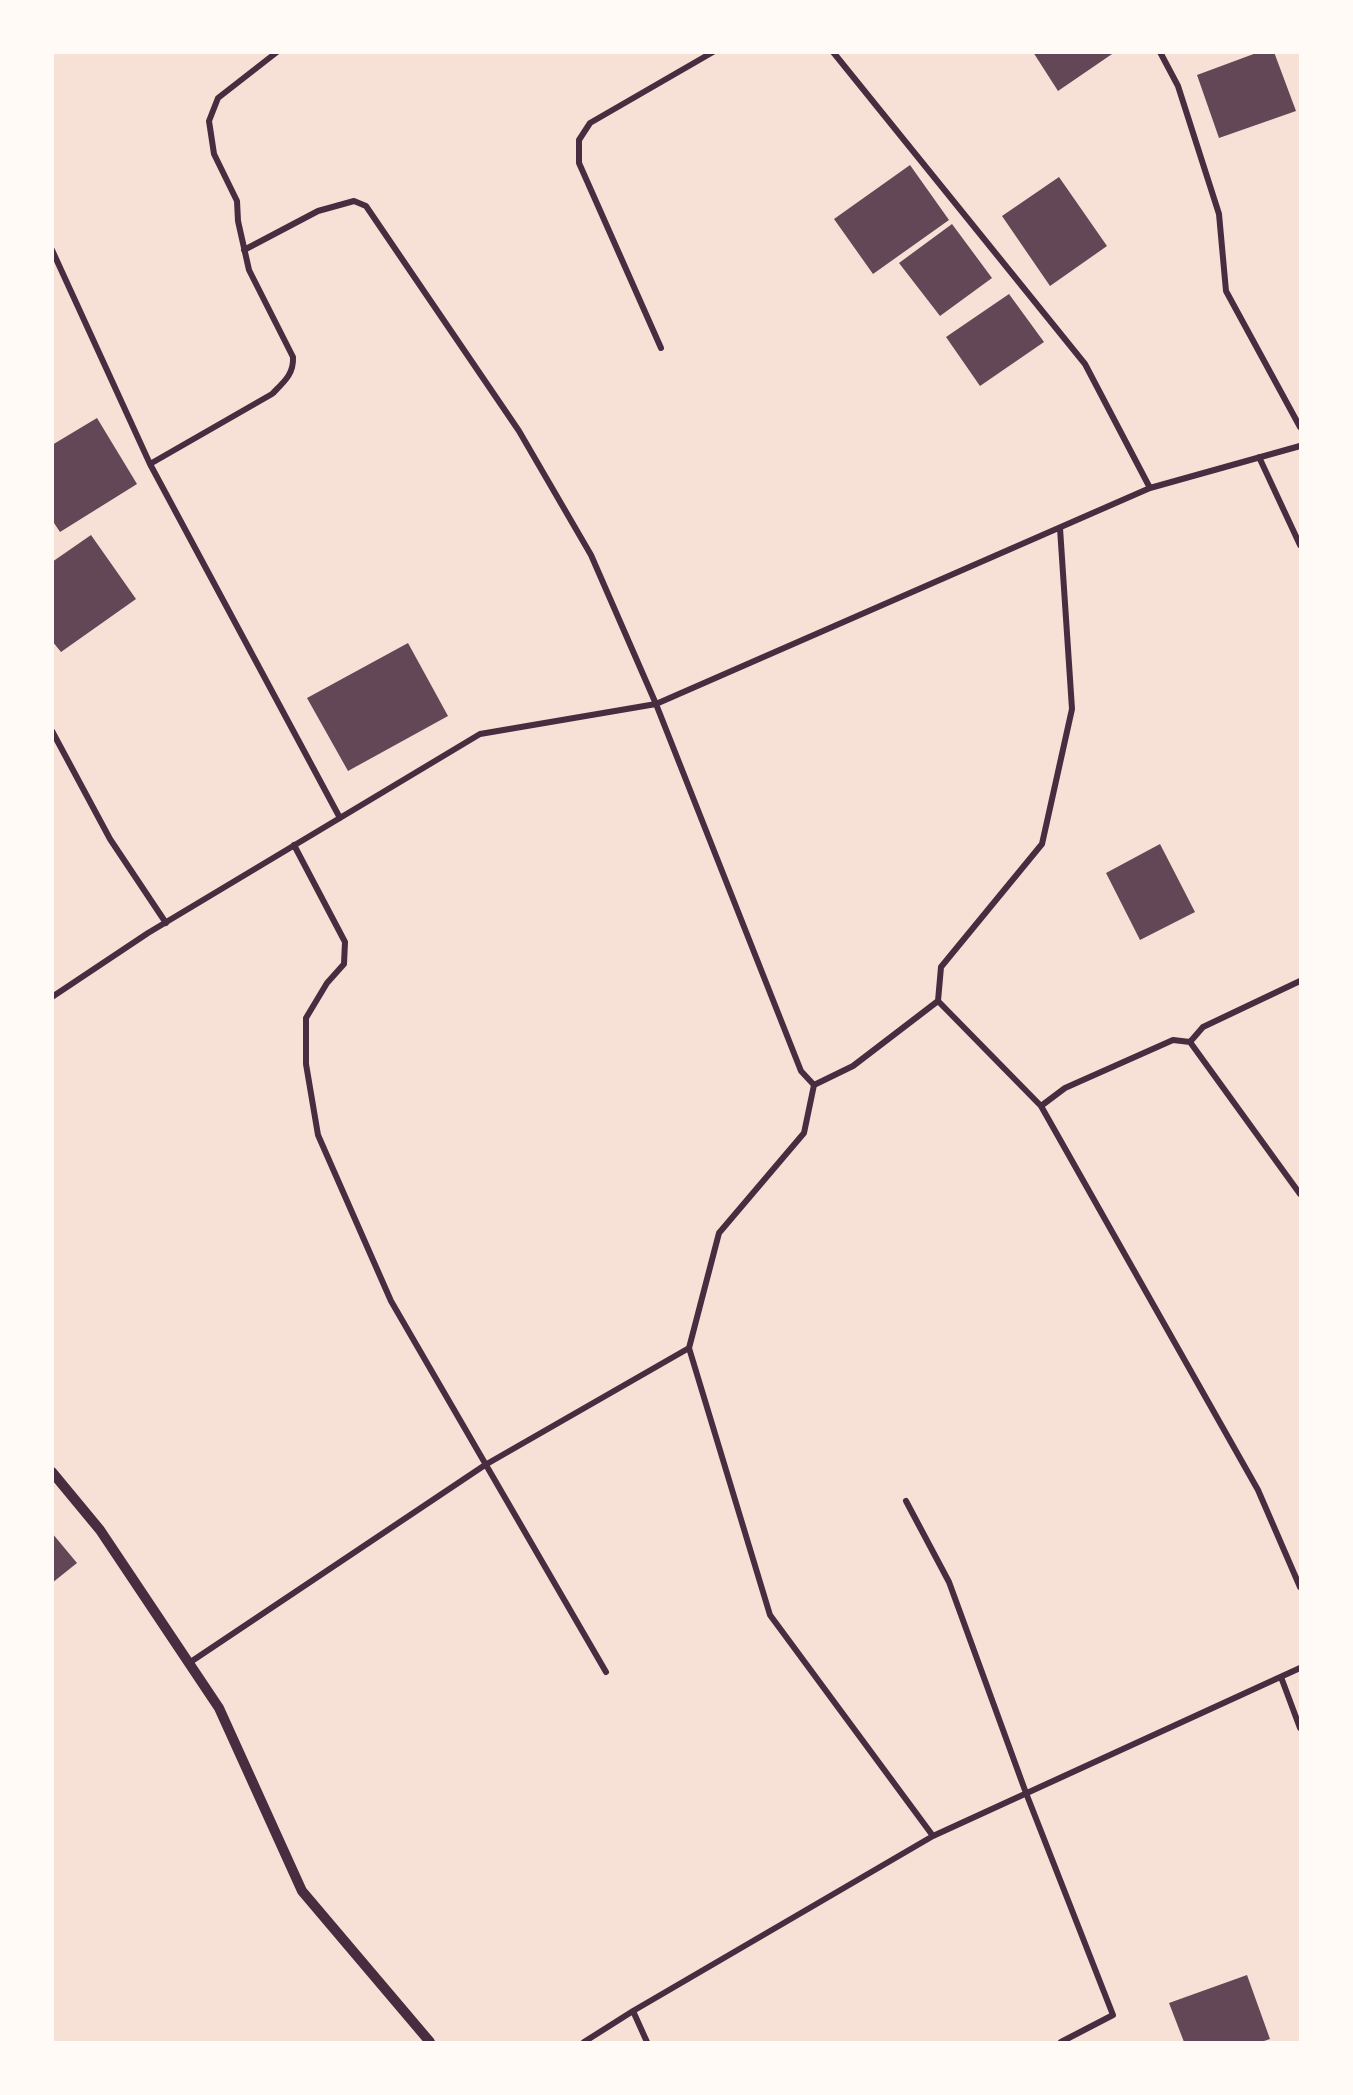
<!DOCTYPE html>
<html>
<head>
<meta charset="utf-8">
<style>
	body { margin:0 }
	#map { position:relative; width:1353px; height:2095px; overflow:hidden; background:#f7e1d7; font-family:"Nunito Sans",sans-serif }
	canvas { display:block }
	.frame { position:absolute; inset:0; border:54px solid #fffaf5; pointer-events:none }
</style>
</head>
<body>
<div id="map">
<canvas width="1353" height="2095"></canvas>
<div class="frame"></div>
</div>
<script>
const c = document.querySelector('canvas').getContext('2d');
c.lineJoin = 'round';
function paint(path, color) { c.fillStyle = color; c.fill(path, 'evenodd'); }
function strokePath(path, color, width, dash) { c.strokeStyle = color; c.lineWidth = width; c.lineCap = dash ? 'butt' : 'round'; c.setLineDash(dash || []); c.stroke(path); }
paint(new Path2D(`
	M1033 52H1115L1058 91Z
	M1259 52H1274L1296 111 1219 138 1197 75Z
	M910 165 949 220 873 274 834 219Z
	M1059 177 1107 246 1050 286 1002 216Z
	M952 224 992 278 940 316 899 263Z
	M1009 294 1044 342 980 386 946 337Z
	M97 418 137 484 60 532 52 520V445Z
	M91 535 136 599 61 652 52 641V562Z
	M408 643 448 716 348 771 307 698Z
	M1160 844 1195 912 1140 940 1106 873Z
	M52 1533 77 1563 52 1583Z
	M1247 1975 1270 2039 1261 2042H1184L1169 2003Z`), '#644757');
strokePath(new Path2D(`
	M833 52 1085 364 1150 488
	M1160 52 1178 86 1219 214 1226 291 1300 427
	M52 250 150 464 340 818
	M244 250 318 211 354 201 366 206 519 431 591 555 656 704 801 1071 814 1085
	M661 348 579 163V140L590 123 713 52
	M1259 457 1300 545
	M150 464 272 394C284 382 294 374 293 357L249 270 238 221 237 201 214 154 209 121 218 98 277 52
	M52 731 110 839 166 923
	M294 845 345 942 344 964 327 983 306 1018V1064L318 1135 391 1301 606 1672
	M52 997 148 933 480 734 656 704 1150 488 1300 446
	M938 1001 1041 1106 1258 1490 1300 1587
	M1190 1042 1203 1027 1300 981
	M814 1085 804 1133 719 1233 689 1348 770 1615 933 1836
	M814 1085 853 1066 938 1001 941 967 1042 844 1072 709 1060 528
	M1041 1106 1065 1088 1173 1040 1190 1042 1300 1194
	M906 1501 949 1582 1026 1793 1113 2015 1061 2042
	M189 1663 485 1465 689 1348
	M1281 1677 1300 1728
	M633 2011 647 2042
	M584 2042 633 2011 933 1836 1300 1668`), '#4a2c40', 6);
strokePath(new Path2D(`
	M52 1472 100 1530 219 1708 302 1891 430 2042`), '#4a2c40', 10);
</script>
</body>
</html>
